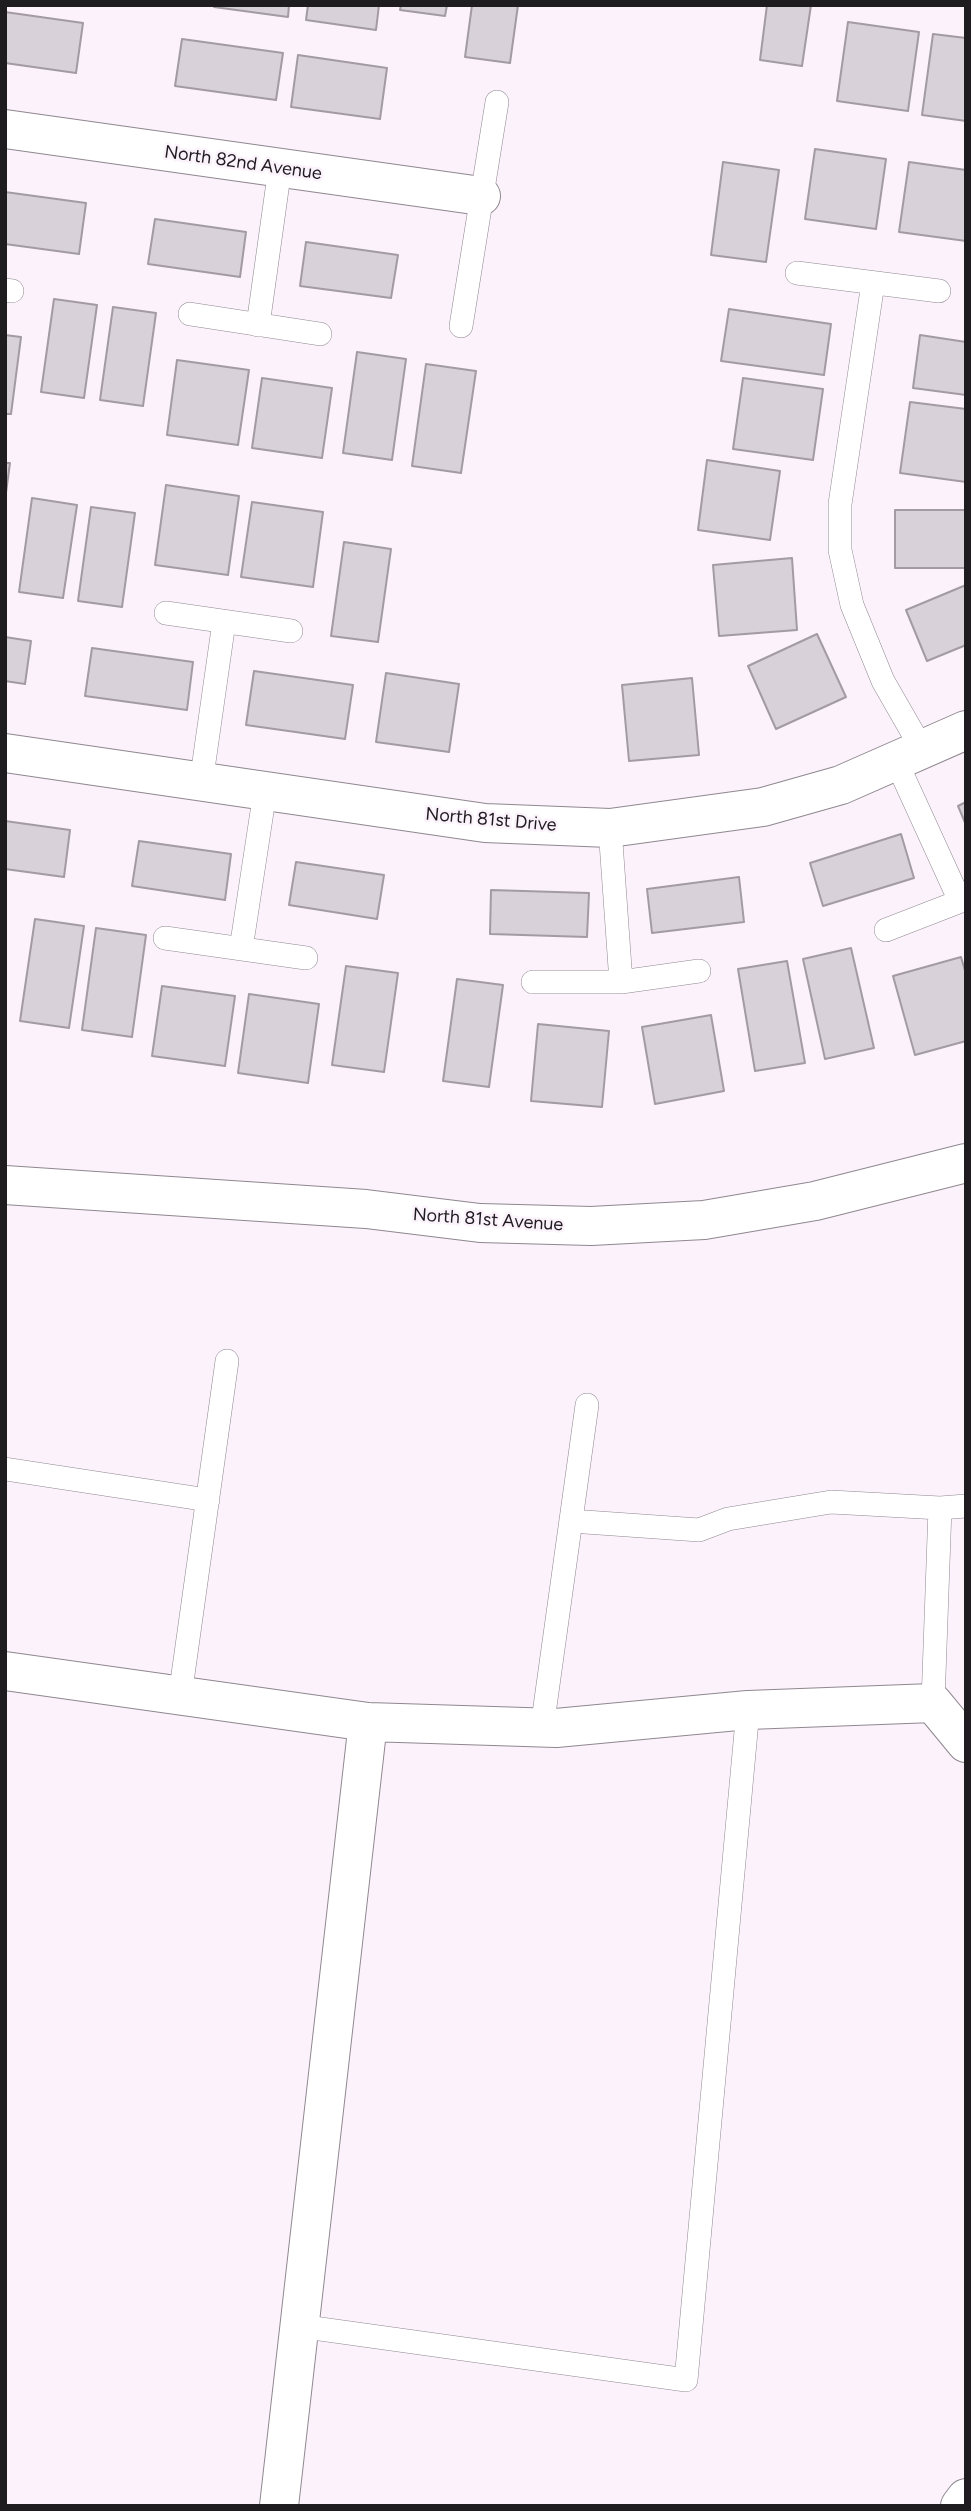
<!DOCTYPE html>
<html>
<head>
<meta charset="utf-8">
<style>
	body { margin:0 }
	#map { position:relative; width:971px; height:2511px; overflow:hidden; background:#fbf2fb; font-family:Figtree,sans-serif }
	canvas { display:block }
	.frame { position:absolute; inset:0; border:7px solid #1f1c1f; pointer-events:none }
</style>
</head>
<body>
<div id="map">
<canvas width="971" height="2511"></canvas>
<div class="frame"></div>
</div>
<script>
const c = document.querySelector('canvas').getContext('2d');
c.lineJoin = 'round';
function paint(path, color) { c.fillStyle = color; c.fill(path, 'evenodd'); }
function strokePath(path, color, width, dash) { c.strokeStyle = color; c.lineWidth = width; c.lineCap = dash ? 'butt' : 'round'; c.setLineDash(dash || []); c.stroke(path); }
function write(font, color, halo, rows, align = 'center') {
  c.font = font + ' Figtree,sans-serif'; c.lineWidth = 5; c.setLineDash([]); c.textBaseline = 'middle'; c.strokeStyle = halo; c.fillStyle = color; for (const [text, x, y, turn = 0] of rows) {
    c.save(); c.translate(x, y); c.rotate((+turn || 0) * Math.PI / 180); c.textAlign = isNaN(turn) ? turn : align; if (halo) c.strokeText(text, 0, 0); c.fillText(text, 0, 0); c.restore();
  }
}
const building = new Path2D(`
	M215 5H289L288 17 214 7Z
	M308 5H379L376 30 306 20Z
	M401 5H447L445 16 400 10Z
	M472 5H518L510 63 465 57Z
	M767 5H811L802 66 760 60Z
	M5 12 83 23 76 73 5 63Z
	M848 22 919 32 908 111 837 101Z
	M933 34 966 38V121L922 115Z
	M182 39 283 53 276 100 175 86Z
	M298 55 387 68 380 119 291 107Z
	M815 149 886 159 876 229 805 219Z
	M723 162 779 170 766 262 711 255Z
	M909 162 966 170V241L899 232Z
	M5 192 86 203 79 254 5 244Z
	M155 219 246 232 240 277 148 264Z
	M306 242 398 255 391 298 300 286Z
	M54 299 97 305 84 398 41 392Z
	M113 307 156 313 143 406 100 400Z
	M729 309 831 324 824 375 721 361Z
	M5 335 21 337 11 414H5Z
	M920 335 966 342V395L913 388Z
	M357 352 406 359 392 460 343 453Z
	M177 360 249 370 238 445 167 435Z
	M426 364 476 371 461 473 412 466Z
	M262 378 332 388 322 458 252 448Z
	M743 378 823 389 813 460 733 449Z
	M910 402 966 409V482L900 473Z
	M707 460 780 471 770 540 698 530Z
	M5 463H10L5 500Z
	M166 485 239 496 228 575 155 565Z
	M32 498 77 505 63 598 19 592Z
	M252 502 323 512 313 587 241 577Z
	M91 507 135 513 122 607 78 601Z
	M895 510H966V568H895Z
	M344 542 391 549 378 642 331 636Z
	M792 558 797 630 719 636 713 565Z
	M966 585V645L927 661 906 610Z
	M817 634 846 697 776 729 748 666Z
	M5 637 31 641 25 684 5 681Z
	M92 648 193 662 187 710 85 696Z
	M254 671 353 685 345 739 246 725Z
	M386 673 459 684 449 752 376 742Z
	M692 678 699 755 629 761 622 685Z
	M966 802V825L958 806Z
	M5 821 70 830 64 877 5 869Z
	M901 834 914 878 823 906 810 863Z
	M139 841 231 854 225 900 132 886Z
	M296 862 384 875 377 919 289 905Z
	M739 877 744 922 652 933 647 889Z
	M491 890 589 893 587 937 490 934Z
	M35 919 84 926 69 1028 20 1021Z
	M96 928 146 935 132 1037 82 1030Z
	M851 948 874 1048 825 1059 803 959Z
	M961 957 966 974V1041L915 1055 893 976Z
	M787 961 805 1063 755 1071 738 969Z
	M346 966 398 973 384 1072 332 1065Z
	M457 979 503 985 489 1087 443 1081Z
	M162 986 235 996 225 1066 152 1056Z
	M249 994 319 1004 308 1083 238 1073Z
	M711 1015 724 1091 655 1104 642 1027Z
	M538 1024 609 1031 602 1107 531 1101Z`);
paint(building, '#d9d1d9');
strokePath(building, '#a39ba3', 2);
const lane = new Path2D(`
	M797 273 939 291
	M873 283 840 504V550L852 605 883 681 922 749
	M5 290 12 291
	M190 314 320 334
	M258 325 280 168
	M461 326 497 102
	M166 613 291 631
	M896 761 960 901
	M201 783 224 622
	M610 828 621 982
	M886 930 966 899
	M165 938 306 958
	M241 949 265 792
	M533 982H621L699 971
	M5 1469 208 1500
	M571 1521 699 1530 728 1519 831 1502 940 1508 966 1506
	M180 1696 227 1361
	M933 1703 940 1508
	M542 1728 587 1405
	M299 2326 686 2380 748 1710`);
const street = new Path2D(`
	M5 129 481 196
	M5 753 485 823 610 828 763 807 841 785 966 730
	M5 1185 366 1209 480 1223 591 1226 704 1220 815 1201 966 1163
	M5 1671 368 1722 556 1728 748 1710 933 1703 966 1743
	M279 2506 368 1722
	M960 2506 966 2498`);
strokePath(lane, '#8f888f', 24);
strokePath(street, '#8f888f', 40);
strokePath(lane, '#fff', 23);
strokePath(street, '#fff', 38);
write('18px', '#1f1c1f', '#fbf2fb', [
	["North 82nd Avenue",243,163,8],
	["North 81st Drive",491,820,5],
	["North 81st Avenue",488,1220,4]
]);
</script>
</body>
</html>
